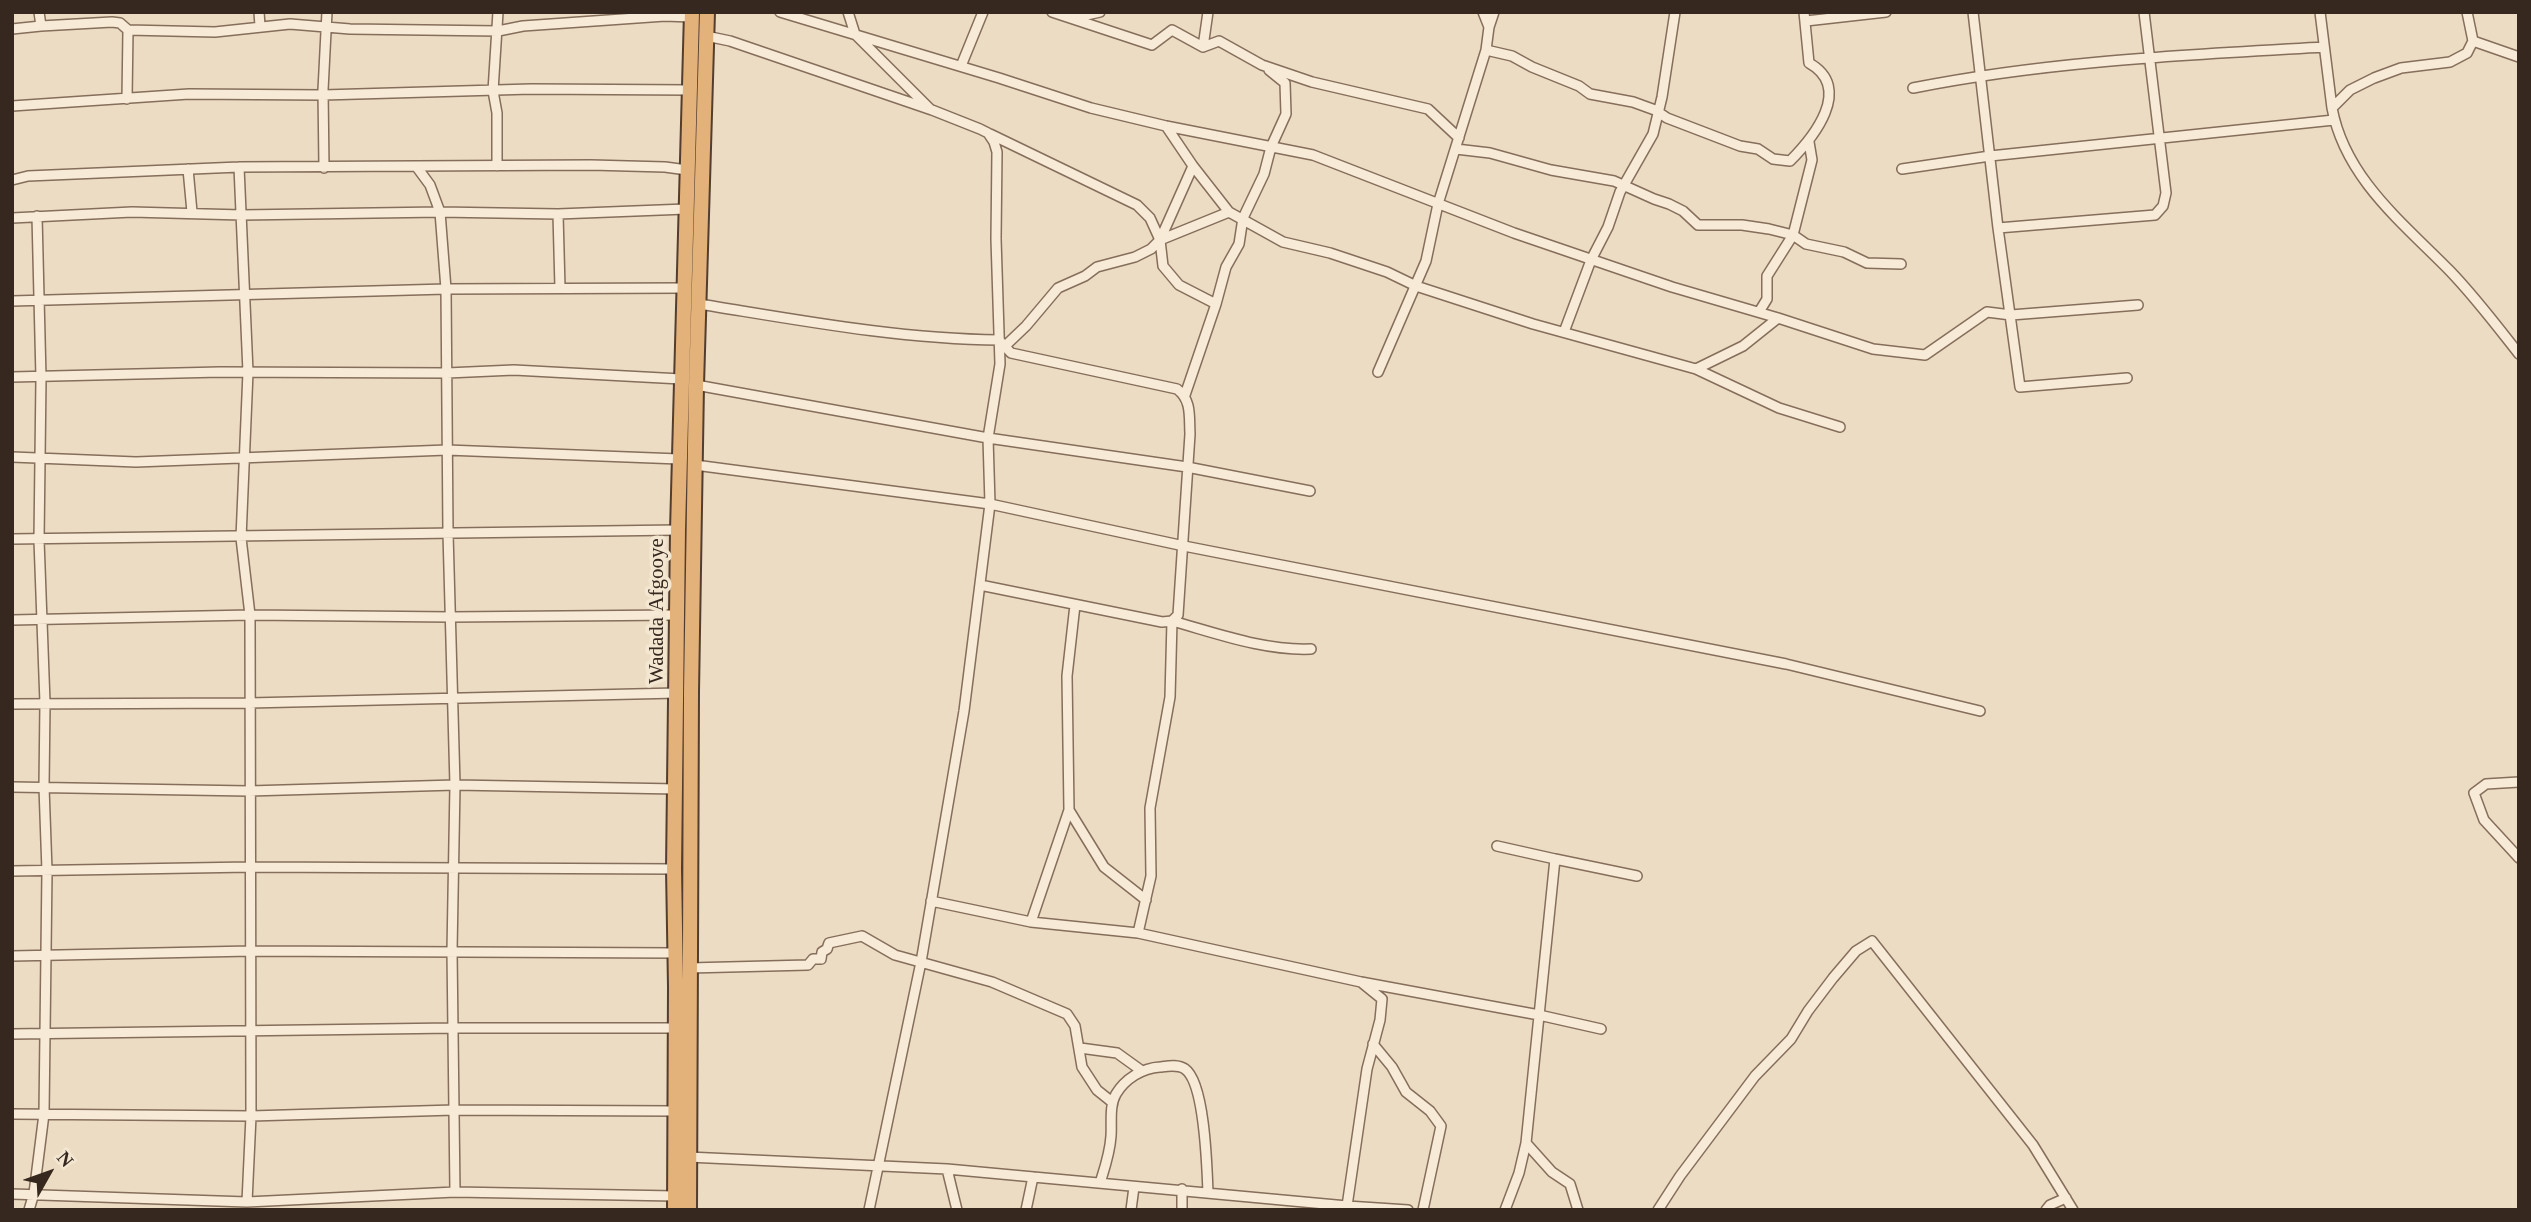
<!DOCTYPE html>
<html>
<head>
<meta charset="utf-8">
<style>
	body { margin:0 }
	#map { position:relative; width:2531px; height:1222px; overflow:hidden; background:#ecdcc3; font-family:Georgia,serif }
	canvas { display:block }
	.frame { position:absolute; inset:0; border:14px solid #36281e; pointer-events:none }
	.north { position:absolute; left:14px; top:1138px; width:70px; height:70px; -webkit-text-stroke:5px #f3e7d2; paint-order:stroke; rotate:50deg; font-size:19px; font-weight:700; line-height:28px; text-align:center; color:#36281e }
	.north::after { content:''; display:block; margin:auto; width:24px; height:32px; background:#36281e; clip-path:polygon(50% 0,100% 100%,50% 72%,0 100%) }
</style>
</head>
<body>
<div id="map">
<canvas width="2531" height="1222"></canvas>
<div class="frame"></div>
<div class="north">N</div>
</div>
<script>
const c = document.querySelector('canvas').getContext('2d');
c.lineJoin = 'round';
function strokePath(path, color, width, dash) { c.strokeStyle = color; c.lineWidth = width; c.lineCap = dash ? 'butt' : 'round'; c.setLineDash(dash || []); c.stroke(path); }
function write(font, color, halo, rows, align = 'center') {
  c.font = font + ' Georgia,serif'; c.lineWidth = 7; c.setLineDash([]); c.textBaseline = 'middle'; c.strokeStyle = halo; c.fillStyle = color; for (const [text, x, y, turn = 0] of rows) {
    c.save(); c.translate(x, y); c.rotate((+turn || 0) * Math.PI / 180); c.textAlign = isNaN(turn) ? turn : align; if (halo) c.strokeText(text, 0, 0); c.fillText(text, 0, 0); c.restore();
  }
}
const minor = new Path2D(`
	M39 12 41 26 112 22 120 23 128 30
	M259 12 260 26
	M780 12 999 78 1091 108 1166 126 1313 155 1514 233 1672 287 1778 318 1873 349 1925 355 1987 312 2011 315 2138 305
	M848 12 855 34 930 109
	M1052 12 1152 45 1172 30 1203 47 1219 41 1262 65 1312 82 1428 109 1459 138
	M1973 12 1998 228 2020 387 2127 378
	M2320 12 2332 108
	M2467 12 2473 41 2467 53 2450 62 2401 68 2374 78 2350 90 2332 108C2345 178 2403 223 2450 271 2475 297 2497 326 2519 354
	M1073 18 1100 12
	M1806 21 1886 12
	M1489 27 1494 12
	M12 29 41 26
	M706 36 730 41 932 110 980 129 988 133 994 142 997 152 996 239 1000 364 988 438 990 504 964 711 921 962 869 1210
	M2473 41 2519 57
	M1203 47 1208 12
	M1486 50 1512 56 1532 67 1579 86 1590 94 1633 102 1655 110 1667 118 1740 146 1758 149 1773 159 1790 161C1813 138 1854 88 1809 63L1804 12
	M961 66 983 12
	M1913 88C2048 61 2186 55 2324 47
	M127 99 128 30 215 32 290 24 350 29 498 31 523 26 665 16 691 17
	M12 106 189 94 323 95 531 89 690 90
	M1166 126 1193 166 1229 212 1283 242 1330 253 1387 272 1416 286 1533 324 1696 369 1779 408 1840 427
	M990 134 1137 205 1150 218 1160 240 1163 266 1179 285 1216 304 1185 395
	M1456 149 1490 153 1551 170 1614 181 1654 199 1669 204 1683 211 1698 225H1742L1769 229 1793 235 1806 244 1844 252 1867 263 1901 264
	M416 166 591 165 665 167 687 170
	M497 166V113L493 91 498 12
	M239 167 248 372 241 538 250 615 251 1116 247 1202
	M324 168 323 90 327 12
	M188 169 192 212
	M1902 169 1990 156 2334 120
	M12 180 28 176 239 167 416 166 430 185 440 212 446 289 448 533 455 785 452 951 455 1192
	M558 214 560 288
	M12 218 132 212 242 215 440 212 558 214 686 209
	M1998 228 2155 215 2163 206 2166 193 2144 12
	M1160 240 1229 212
	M12 301 446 289 684 288
	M699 304C799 320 898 339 999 340L1011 353 1177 389C1192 400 1189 417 1190 434L1178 615 1172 621 1162 622 980 585
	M1216 304 1226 267 1239 244 1243 218 1264 174 1271 147 1286 114 1285 83 1269 70
	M1759 312 1767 299V276L1793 235 1812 160 1809 142
	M1564 332 1591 260 1608 227 1620 192 1653 134 1662 97 1675 12
	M1004 347 1026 326 1058 288 1085 276 1097 267 1135 257 1151 249 1160 240 1193 166
	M1696 369 1743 346 1778 318
	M1378 372 1426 261 1438 204 1486 50 1489 27 1483 12
	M12 377 220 372 447 373 514 370 681 379
	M696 385 988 438 1187 467 1310 491
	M12 457 136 462 447 450 679 459
	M695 465 990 504 1184 546 1786 664 1980 711
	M12 539 678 530
	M12 620 250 615 451 617 677 615
	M12 704 249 703 677 693
	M2519 782 2486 784 2474 793 2484 820 2519 858
	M12 787 249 791 455 785 677 789
	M1069 810 1104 867 1146 900
	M1497 846 1555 859
	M12 871 250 867 674 869
	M931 901 1031 922 1138 933 1361 982 1539 1015 1601 1029
	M1031 922 1069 810 1067 676 1075 605
	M1138 933 1151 876 1150 808 1170 697 1172 621C1216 633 1264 651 1311 649
	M12 956 251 951 675 953
	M689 968 808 965 813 959H821L822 952 827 949 829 943 862 936 895 955 992 982 1067 1014 1075 1026 1082 1067 1097 1090 1112 1102
	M1361 982 1382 999 1380 1020 1367 1069 1347 1206 1408 1210
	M12 1034 453 1028H675
	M1373 1044 1392 1067 1406 1092 1430 1111 1441 1126 1423 1210
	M1080 1048 1117 1053 1142 1071
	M12 1114 251 1116 454 1110 675 1111
	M1526 1143 1552 1172 1570 1184 1578 1210
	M688 1157 947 1169 1347 1206 1346 1210
	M947 1169 957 1210
	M1100 1183C1105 1167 1110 1153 1111 1136 1112 1123 1109 1106 1116 1094 1125 1079 1142 1068 1160 1067 1168 1066 1178 1064 1185 1069 1205 1083 1207 1168 1208 1193
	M12 1194 247 1202 455 1192 675 1196
	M29 1210 34 1193 44 1114 47 871 44 787 45 703 39 540 41 378 37 216
	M1026 1210 1033 1177
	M1131 1210 1134 1187
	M1182 1210V1189
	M1505 1210 1519 1173 1526 1143 1555 859 1637 876
	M1658 1210 1680 1176 1755 1076 1791 1039 1808 1011 1833 978 1856 951 1872 941 2033 1145 2073 1210
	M2046 1210 2050 1205 2066 1198`);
const trunk = new Path2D(`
	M675 1210 676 987 674 869 678 530 692 12
	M689 1210 691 692 696 385 707 12`);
strokePath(minor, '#856e5b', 12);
strokePath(trunk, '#533d2f', 18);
strokePath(minor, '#f7ead6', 9);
strokePath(trunk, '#e2b27a', 14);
write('21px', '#36281e', '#f3e7d2', [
	["Wadada Afgooye",657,611,-90]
]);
</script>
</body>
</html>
